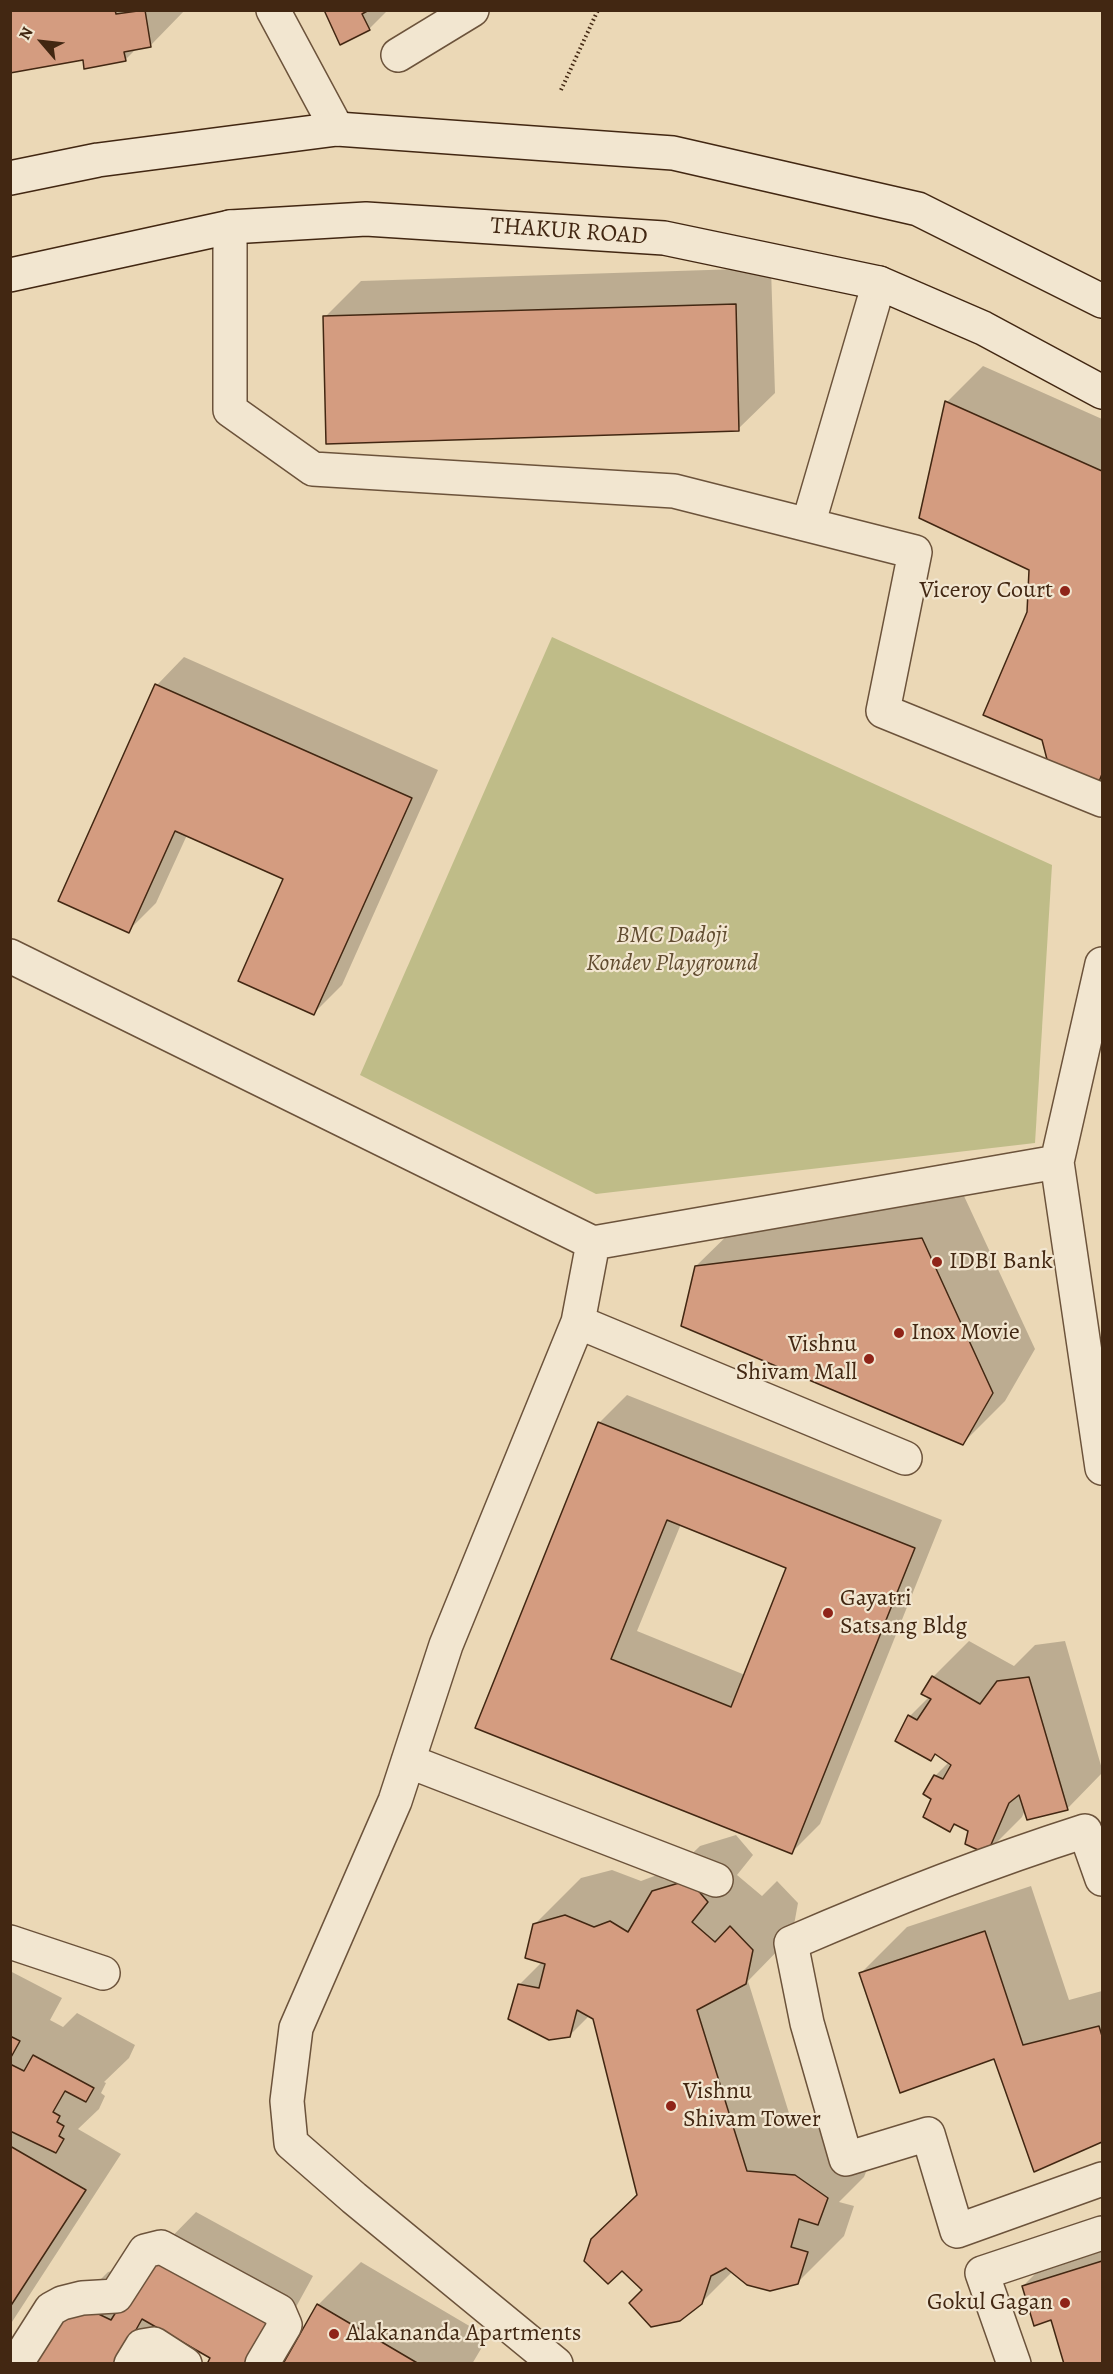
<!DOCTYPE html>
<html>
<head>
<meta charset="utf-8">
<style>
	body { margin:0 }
	#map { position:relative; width:1113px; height:2374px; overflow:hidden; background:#ebd8b6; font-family:Alegreya,serif }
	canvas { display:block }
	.frame { position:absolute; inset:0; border:12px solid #422712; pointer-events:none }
	.north { position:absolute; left:12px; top:12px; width:60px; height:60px; -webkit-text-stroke:4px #f2e6d0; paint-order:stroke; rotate:298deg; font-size:16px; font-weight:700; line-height:24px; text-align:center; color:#422712 }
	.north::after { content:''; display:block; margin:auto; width:21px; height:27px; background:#422712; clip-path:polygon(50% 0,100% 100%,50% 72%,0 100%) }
</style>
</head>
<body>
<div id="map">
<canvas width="1113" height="2374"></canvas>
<div class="frame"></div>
<div class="north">N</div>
</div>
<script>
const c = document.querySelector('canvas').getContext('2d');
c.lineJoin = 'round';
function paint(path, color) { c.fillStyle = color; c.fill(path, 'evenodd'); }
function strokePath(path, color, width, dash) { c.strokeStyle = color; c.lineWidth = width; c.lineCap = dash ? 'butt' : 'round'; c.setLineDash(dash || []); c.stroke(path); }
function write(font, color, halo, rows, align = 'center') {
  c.font = font + ' Alegreya,serif'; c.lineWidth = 4.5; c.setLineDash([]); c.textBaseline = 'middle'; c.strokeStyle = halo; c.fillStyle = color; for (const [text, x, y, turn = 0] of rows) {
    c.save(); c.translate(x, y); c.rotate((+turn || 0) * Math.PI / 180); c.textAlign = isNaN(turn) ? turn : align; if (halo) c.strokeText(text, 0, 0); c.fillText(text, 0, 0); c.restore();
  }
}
paint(new Path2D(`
	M552 637 1052 865 1035 1143 596 1194 360 1075Z`), '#bfbc88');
paint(new Path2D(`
	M10 10H185L150 46 137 48 125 60 85 58Z
	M326 10H388L369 29Z
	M771 268 775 393 738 429 325 317 361 281Z
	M983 366 1102 419V782L1095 790 1028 613 1031 569 947 402Z
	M184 657 438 770 342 985 314 1013 285 878 187 835 156 903 128 931 157 685Z
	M964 1196 1035 1349 1005 1401 962 1444 696 1266 739 1224Z
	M627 1395 942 1520 820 1824 792 1852 477 1727 599 1423ZM681 1524 788 1567 745 1675 637 1631Z
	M969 1641 1014 1666 1035 1645 1065 1641 1102 1769V1773L1067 1809 1025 1810 1022 1817 986 1853 970 1831 956 1824 950 1830 933 1799 925 1794 935 1776 949 1762 936 1754 931 1759 910 1716 930 1696 933 1677Z
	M736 1835 753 1855 737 1875 762 1896 777 1881 798 1903 792 1936 748 1981 793 2126 841 2129 874 2152 864 2177 839 2202 854 2206 844 2236 797 2283 732 2272 701 2303 644 2290 592 2240 638 2193 594 2018 590 2015 569 2036 519 1985 543 1961 534 1925 581 1878 612 1870 641 1881 657 1875 665 1880 700 1846Z
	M1031 1886 1069 2000 1102 1991V2140L1035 2170 995 2057 861 1973 907 1927Z
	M10 1971 62 1998 50 2020 63 2027 77 2013 135 2045 129 2058 104 2082 106 2083 101 2093 105 2096 99 2109 78 2129 121 2154 10 2325Z
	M196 2212 313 2276 279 2338 212 2358 155 2325 133 2364 80 2300 108 2272 129 2267 154 2255Z
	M1102 2243V2364H1065L1052 2318 1023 2286 1051 2258Z
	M361 2262 488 2337 472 2364H284L318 2305Z`), '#0003');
const building = new Path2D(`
	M10 10H115L116 14 145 10 151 47 124 52 126 61 84 69 83 60 10 73Z
	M324 10H369L362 14 370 30 340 45Z
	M736 304 739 431 326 444 323 316Z
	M945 401 1102 471V774L1095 792 1050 771 1042 740 983 715 1027 612 1029 570 919 518Z
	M155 684 412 798 314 1015 238 981 283 879 175 831 129 933 58 901Z
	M922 1238 993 1393 963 1445 681 1326 695 1266Z
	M598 1422 915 1548 792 1854 475 1728ZM667 1520 786 1568 731 1707 611 1659Z
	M932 1676 980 1704 997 1681 1029 1677 1068 1810 1027 1820 1019 1795 1009 1803 987 1854 965 1844 968 1831 954 1824 950 1832 923 1817 931 1799 923 1794 934 1775 943 1779 951 1765 935 1754 931 1761 895 1741 908 1715 917 1720 931 1699 921 1694Z
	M689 1880 708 1902 692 1922 715 1942 730 1926 753 1950 746 1984 697 2010 747 2171 795 2175 828 2198 818 2225 799 2219 791 2247 808 2252 798 2284 770 2291 747 2285 726 2268 711 2276 702 2304 680 2321 651 2327 629 2303 642 2290 622 2271 608 2284 584 2261 591 2239 637 2195 593 2019 577 2010 570 2037 549 2040 508 2019 518 1984 539 1988 545 1964 525 1958 533 1924 565 1915 594 1927 610 1921 628 1932 652 1891Z
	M985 1931 1023 2045 1099 2026 1102 2036V2142L1034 2172 994 2059 900 2093 859 1973Z
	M10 2036 20 2041 10 2059Z
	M33 2055 94 2088 86 2102 65 2091 53 2112 60 2116 57 2122 64 2126 59 2136 64 2139 56 2153 10 2131V2064L24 2071Z
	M10 2146 86 2190 10 2307Z
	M152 2254 272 2319 247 2364H207L210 2358 142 2319 117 2364H20L64 2314 86 2308 111 2320Z
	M1102 2261V2364H1064L1051 2320 1034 2326 1022 2286Z
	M317 2304 419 2364H283Z`);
paint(building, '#d49c80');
strokePath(building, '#422712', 1.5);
const street = new Path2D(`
	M273 10 337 129
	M398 55 472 10
	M230 227V410L313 469 674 491 915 552 883 711 1102 800
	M808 525 879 283
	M10 956 593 1243 578 1322 446 1645 395 1801 296 2028 287 2101 291 2143 354 2198 556 2364
	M1102 964 1057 1162 1102 1468
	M593 1243 1057 1162
	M578 1322 905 1458
	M408 1761 716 1880
	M1102 1879 1085 1831C985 1863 888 1901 791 1943L807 2023 846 2159 928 2134 957 2231 1102 2179
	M10 1942 103 1973
	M16 2364 51 2309 62 2303 82 2298 116 2296 145 2251 161 2247 279 2311 285 2325 262 2364
	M131 2364 142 2346 154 2344 185 2364
	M1014 2364 982 2273 1102 2233`);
const secondary = new Path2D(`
	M10 178 98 160 337 129 673 153 918 209 1102 301
	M10 275 230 227 366 219 664 238 879 283 983 328 1102 392`);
strokePath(street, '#6c533b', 36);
strokePath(secondary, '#422712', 36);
strokePath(new Path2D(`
	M561 90 598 10`), '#422712', 4, [1.5, 3]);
strokePath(street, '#f2e6d0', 33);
strokePath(secondary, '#f2e6d0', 33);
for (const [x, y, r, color] of [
	[1065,591,6,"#8f2418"],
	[937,1262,6,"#8f2418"],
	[899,1333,6,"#8f2418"],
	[869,1359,6,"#8f2418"],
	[828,1613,6,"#8f2418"],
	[671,2106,6,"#8f2418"],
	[1065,2303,6,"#8f2418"],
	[334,2334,6,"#8f2418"]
]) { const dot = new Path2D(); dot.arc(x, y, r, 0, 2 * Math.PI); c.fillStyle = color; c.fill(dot); strokePath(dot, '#f2e6d0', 2); }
write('24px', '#422712', '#f2e6d0', [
	["THAKUR ROAD",569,232,4]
]);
write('24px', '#422712', '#f2e6d0', [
	["Viceroy Court",1053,591,"right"],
	["IDBI Bank",949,1262],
	["Inox Movie",911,1333],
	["Vishnu",857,1345,"right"],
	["Shivam Mall",857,1373,"right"],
	["Gayatri",840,1599],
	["Satsang Bldg",840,1627],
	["Vishnu",683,2092],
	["Shivam Tower",683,2120],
	["Gokul Gagan",1053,2303,"right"],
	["Alakananda Apartments",346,2334]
], 'left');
write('italic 24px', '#614c30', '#f2e6d0', [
	["BMC Dadoji",672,936],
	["Kondev Playground",672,964]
]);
</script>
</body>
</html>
